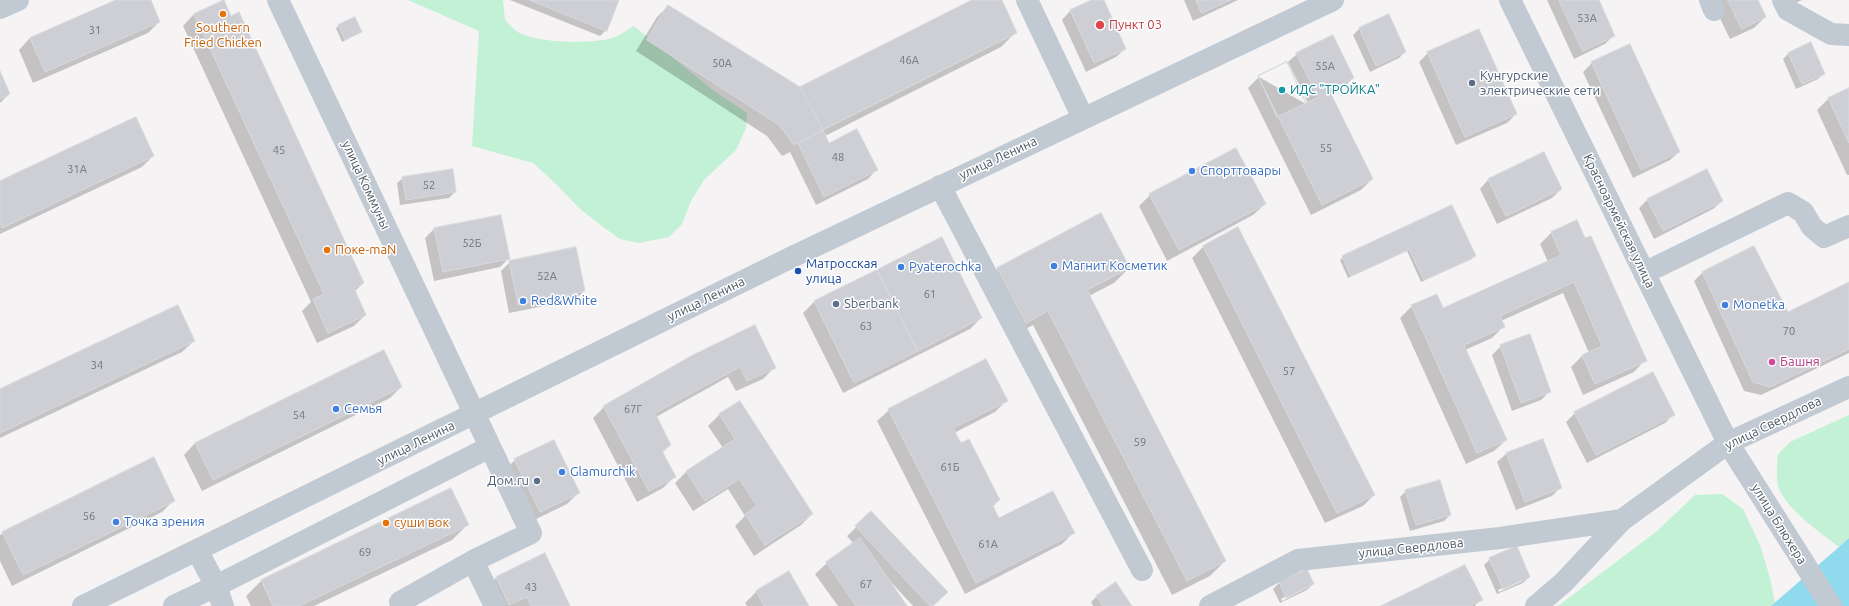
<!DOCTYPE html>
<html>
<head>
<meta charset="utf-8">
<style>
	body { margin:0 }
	canvas { display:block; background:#f5f3f3 }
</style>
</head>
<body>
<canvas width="1849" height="606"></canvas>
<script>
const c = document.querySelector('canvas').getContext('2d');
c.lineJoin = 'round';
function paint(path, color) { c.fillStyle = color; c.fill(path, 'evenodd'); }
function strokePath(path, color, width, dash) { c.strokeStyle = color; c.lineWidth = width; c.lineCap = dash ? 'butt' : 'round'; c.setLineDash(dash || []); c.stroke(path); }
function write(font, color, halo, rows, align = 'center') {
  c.font = font + ' Ubuntu,sans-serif'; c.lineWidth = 3; c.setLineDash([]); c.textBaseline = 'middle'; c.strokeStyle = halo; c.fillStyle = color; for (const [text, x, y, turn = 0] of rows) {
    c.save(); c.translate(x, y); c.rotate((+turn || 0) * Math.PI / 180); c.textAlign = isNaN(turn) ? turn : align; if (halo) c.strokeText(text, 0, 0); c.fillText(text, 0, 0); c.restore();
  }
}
paint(new Path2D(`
	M408 0H503L505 20C510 25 516 32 522 34 541 43 591 44 612 38 619 36 627 30 634 26L714 91 747 113 746 128 736 150 704 180 691 201 682 224 669 237 639 243 620 239 599 224 579 208 556 184 533 163 472 146 479 31Z
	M1849 415V538L1839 547C1819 531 1792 514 1780 491 1775 481 1777 465 1778 454L1790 442Z
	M1722 494 1743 509 1760 545 1770 578 1775 603 1771 606H1558L1657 531 1695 495Z`), '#c3f1d5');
paint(new Path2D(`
	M1849 538V606H1771L1839 547Z`), '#90daee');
paint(new Path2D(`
	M118 0H150L159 22 148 33 33 83 19 50 30 38Z
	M510 0H618L606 30 600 36Z
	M975 0H1001L1016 32 1001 47 825 136 829 144 876 170 868 179 816 205 790 152 782 156 767 136 636 51 657 17 668 6 800 88Z
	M1094 0H1103L1125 49 1116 57 1086 72 1062 20 1070 11Z
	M1184 0H1238L1193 21Z
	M1547 0H1598L1614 35 1605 44 1574 59Z
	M1711 0H1757L1765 17 1754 28 1730 39Z
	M1783 0H1802L1787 7Z
	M194 14 363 283 354 292 365 315 354 326 317 343 302 311 311 302 183 26Z
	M1388 15 1405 52 1399 58 1370 72 1353 35 1359 29Z
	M338 26 361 32 342 42 336 28Z
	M1428 53 1516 114 1507 123 1456 145 1419 62Z
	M1789 53 1823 74 1818 79 1796 89 1783 59Z
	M1297 54 1353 78 1344 87 1330 94 1372 179 1361 190 1311 215 1248 88 1259 77 1306 104 1308 103 1288 62Z
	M1592 63 1679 152 1670 160 1633 178 1583 72Z
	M0 73 9 94 0 103Z
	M1849 89V175H1847L1817 110 1828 99Z
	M1544 153 1561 189 1552 198 1497 224 1480 189 1488 180Z
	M153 156 142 167 0 234V183Z
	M452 171 455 192 449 198 400 205 397 183 403 178Z
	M1150 195 1265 204 1253 215 1167 261 1139 206Z
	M1648 199 1722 201 1713 209 1654 239 1639 208Z
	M1452 207 1474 256 1472 259 1421 282 1407 251 1348 278 1340 260 1343 257Z
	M1238 228 1374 495 1363 506 1325 523 1192 258 1203 247Z
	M434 229 509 258 500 267 434 281 425 238Z
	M1551 233 1645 360 1634 372 1583 395 1571 367 1582 356 1589 353 1563 293 1501 321 1503 327 1492 338 1465 350 1506 440 1494 451 1466 464 1400 318 1412 306 1443 310 1548 262 1540 244Z
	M941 238 981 318 970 329 843 393 803 313 814 302Z
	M510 262 584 291 575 300 509 313 501 271Z
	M998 268H1129L1114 283 1089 296 1225 561 1210 576 1172 595 1033 325 1011 337 983 283Z
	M1702 273 1787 314 1849 284V353L1761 395 1744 391 1694 281Z
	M194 341 182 352 0 438V390Z
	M1501 346 1550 391 1541 400 1512 411 1492 355Z
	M691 357 774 368 763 379 736 391 728 377 656 417 670 445 662 453 674 477 663 488 637 502 593 418 604 407Z
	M401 387 390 398 202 491 184 455 195 443Z
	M1006 401 995 412 954 433 960 444 999 500 992 507 999 520 1073 533 1062 544 965 594 877 421 889 410Z
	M740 402 812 514 801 525 754 556 735 526 745 516 728 489 693 511 675 483 686 472 723 448 708 426 719 415Z
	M1575 413 1674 414 1665 423 1587 463 1566 422Z
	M1506 454 1560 488 1552 496 1516 510 1497 462Z
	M515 460 578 493 567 504 528 523 503 471Z
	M450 490 467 525 452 540 314 606H251L246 596 261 581Z
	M1406 491 1450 515 1444 521 1410 531 1400 497Z
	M174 500 162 512 12 586 0 561V535L3 533Z
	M871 513 933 606H913L890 581 906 606H838L815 574 827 563 854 544 847 536Z
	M544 555 569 606H487L481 593 496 578Z
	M1490 559 1529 577 1523 583 1497 594 1484 565ZM1523 579V581L1499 592 1498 590Z
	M1306 570 1313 584 1307 590 1280 603 1273 589 1279 583ZM1307 586V588L1282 601 1281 599Z
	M788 573 808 606H747L745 603 756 592Z
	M1096 597 1131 606H1093L1091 602Z
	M1481 599 1475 606H1383Z`), '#0003');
const building = new Path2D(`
	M116 0H151L160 22 45 72 30 38Z
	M224 0 231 16 239 12 364 283 354 288 366 315 328 333 313 299 324 294 194 14Z
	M530 0H619L607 31Z
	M972 0H1002L1017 33 823 130 800 87Z
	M1092 0H1104L1126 49 1094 63 1070 10Z
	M1196 0H1231L1202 13Z
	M1559 0H1599L1615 36 1583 51Z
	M1728 0H1758L1766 17 1742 29Z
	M668 5 800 87 823 130 794 145 779 125 647 40Z
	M1389 14 1406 52 1376 66 1359 28Z
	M355 17 362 32 345 40 338 25Z
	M1479 29 1517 114 1465 137 1427 52Z
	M1333 35 1354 78 1317 96 1296 53Z
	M1811 42 1825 74 1802 84 1788 53Z
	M1630 44 1680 152 1641 170 1591 62Z
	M1287 62 1306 103 1330 92 1373 179 1322 205 1258 76Z
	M1287 62 1306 103 1277 117 1258 76Z
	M0 71 10 94 0 99Z
	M1849 88V143L1828 98Z
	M136 117 154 156 2 228 0 224V181Z
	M857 129 878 170 824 197 798 143 823 130 829 143Z
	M1236 148 1266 204 1179 250 1149 194Z
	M1544 152 1562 189 1506 216 1488 179Z
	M453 169 456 192 406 200 402 177Z
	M1707 169 1723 201 1663 231 1647 199Z
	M1452 205 1476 256 1424 280 1409 249 1351 276 1342 256Z
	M1101 213 1130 268 1087 290 1226 561 1187 581 1048 311 1026 323 997 268Z
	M501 215 510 259 443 272 434 228Z
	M1577 220 1585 238 1591 236 1647 361 1595 384 1582 355 1602 346 1574 282 1500 316 1505 327 1464 345 1507 440 1477 453 1411 305 1437 294 1443 308 1561 255 1551 232Z
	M1238 227 1375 495 1337 513 1203 246Z
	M942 237 982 318 918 351 877 270Z
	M1754 246 1788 312 1849 282V349L1770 387 1753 382 1702 272Z
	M576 247 585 291 518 305 509 261Z
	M877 270 918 351 854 383 814 301Z
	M178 305 195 341 0 433V389Z
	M755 325 776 368 747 381 740 367 655 413 671 445 662 451 676 477 649 491 603 406 691 356Z
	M1530 334 1551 392 1521 403 1500 345Z
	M384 350 402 387 213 480 195 443Z
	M986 359 1008 401 953 428 961 443 969 439 1000 500 992 504 999 518 1053 491 1075 533 976 583 888 409Z
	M1653 372 1675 415 1596 455 1574 412Z
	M740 401 813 514 765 545 745 514 757 506 739 479 705 501 686 471 735 439 719 414Z
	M1543 439 1562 488 1525 502 1506 453Z
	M554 440 580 493 540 512 514 459Z
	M154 457 175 501 23 575 2 532Z
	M1440 480 1451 515 1416 525 1405 490Z
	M451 488 469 525 299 606H273L261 580Z
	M871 511 948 592 933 606H930L855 526Z
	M860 538 907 606H856L826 562Z
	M1517 546 1530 577 1503 589 1489 558Z
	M545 553 570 606H531L527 597 509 605 496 577Z
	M1465 565 1483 600 1470 606H1381Z
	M1307 569 1314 584 1286 598 1279 582Z
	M789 571 809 606H764L756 591Z
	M1116 582 1132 606H1103L1096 596Z`);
paint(building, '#cdcfd5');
strokePath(building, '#d7d9de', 1);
strokePath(new Path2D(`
	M278 0 531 533 473 561 495 606
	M1027 0 1083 118
	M1510 0 1728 443 1831 606
	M1710 0 1714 10
	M1783 0 1788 10 1831 34 1849 35
	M0 8 18 0
	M940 186 1142 570
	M1644 273 1788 203 1803 212 1812 227 1824 237 1849 226
	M83 606 790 258 1333 0
	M174 606 216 586 197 550
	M223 606 216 586 490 447
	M402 606 400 602 473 561
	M1210 606 1298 560 1500 538 1622 520
	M1536 606 1564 582 1622 520 1728 443 1849 387`), '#c1cad2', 22);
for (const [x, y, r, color] of [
	[223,14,4,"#e8710a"],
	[1100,25,5,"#e0444e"],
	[1472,83,4,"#5c6f8a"],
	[1282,90,4,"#0f9aa8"],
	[1192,171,4,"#3f7fe0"],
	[327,250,4,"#e8710a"],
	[1054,266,4,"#3f7fe0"],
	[901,267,4,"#3f7fe0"],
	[798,271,4,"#1a4fb4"],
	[523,301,4,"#3f7fe0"],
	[836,304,4,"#5c6f8a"],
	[1725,305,4,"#3f7fe0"],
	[1772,362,4,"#d1479c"],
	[336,409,4,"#3f7fe0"],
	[562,472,4,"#3f7fe0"],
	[537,481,4,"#5c6f8a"],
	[116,522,4,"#3f7fe0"],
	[386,523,4,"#e8710a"]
]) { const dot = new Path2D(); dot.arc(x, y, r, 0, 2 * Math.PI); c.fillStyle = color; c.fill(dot); strokePath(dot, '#fff', 1.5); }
write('11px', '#6b747e', null, [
	["53А",1587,18],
	["31",95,30],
	["46А",909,60],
	["50А",722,63],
	["55А",1325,66],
	["55",1326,148],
	["45",279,150],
	["48",838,157],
	["31А",77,169],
	["52",429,185],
	["52Б",472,243],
	["52А",547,276],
	["61",930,294],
	["63",866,326],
	["70",1789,331],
	["34",97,365],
	["57",1289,371],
	["67Г",633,409],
	["54",299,415],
	["59",1140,442],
	["61Б",950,467],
	["56",89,516],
	["61А",988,544],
	["69",365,552],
	["67",866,584],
	["43",531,587]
]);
write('13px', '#be3a42', '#fff', [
	["Пункт 03",1109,25]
], 'left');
write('13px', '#c56008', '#fff', [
	["Southern",223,28,"center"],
	["Fried Chicken",223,43,"center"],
	["Поке-maN",335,250],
	["суши вок",394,523]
], 'left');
write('13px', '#4e5e75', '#fff', [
	["Кунгурские",1480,76],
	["электрические сети",1480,91],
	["Sberbank",844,304],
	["Дом.ru",529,481,"right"]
], 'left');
write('13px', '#0d838f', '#fff', [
	["ИДС \"ТРОЙКА\"",1290,90]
], 'left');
write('13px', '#4a5661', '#fff', [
	["улица Ленина",998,158,-25],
	["улица Коммуны",366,185,65],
	["Красноармейская улица",1619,221,64],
	["улица Ленина",706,299,-26],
	["улица Свердлова",1773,423,-26],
	["улица Ленина",416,443,-26],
	["улица Блюхера",1779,524,58],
	["улица Свердлова",1411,548,-6]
]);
write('13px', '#366cbe', '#fff', [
	["Спорттовары",1200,171],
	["Магнит Косметик",1062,266],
	["Pyaterochka",909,267],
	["Red&White",531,301],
	["Monetka",1733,305],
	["Семья",344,409],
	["Glamurchik",570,472],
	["Точка зрения",124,522]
], 'left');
write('13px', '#164399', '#fff', [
	["Матросская",806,264],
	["улица",806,279]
], 'left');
write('13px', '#b23c85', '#fff', [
	["Башня",1780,362]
], 'left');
</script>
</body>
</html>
